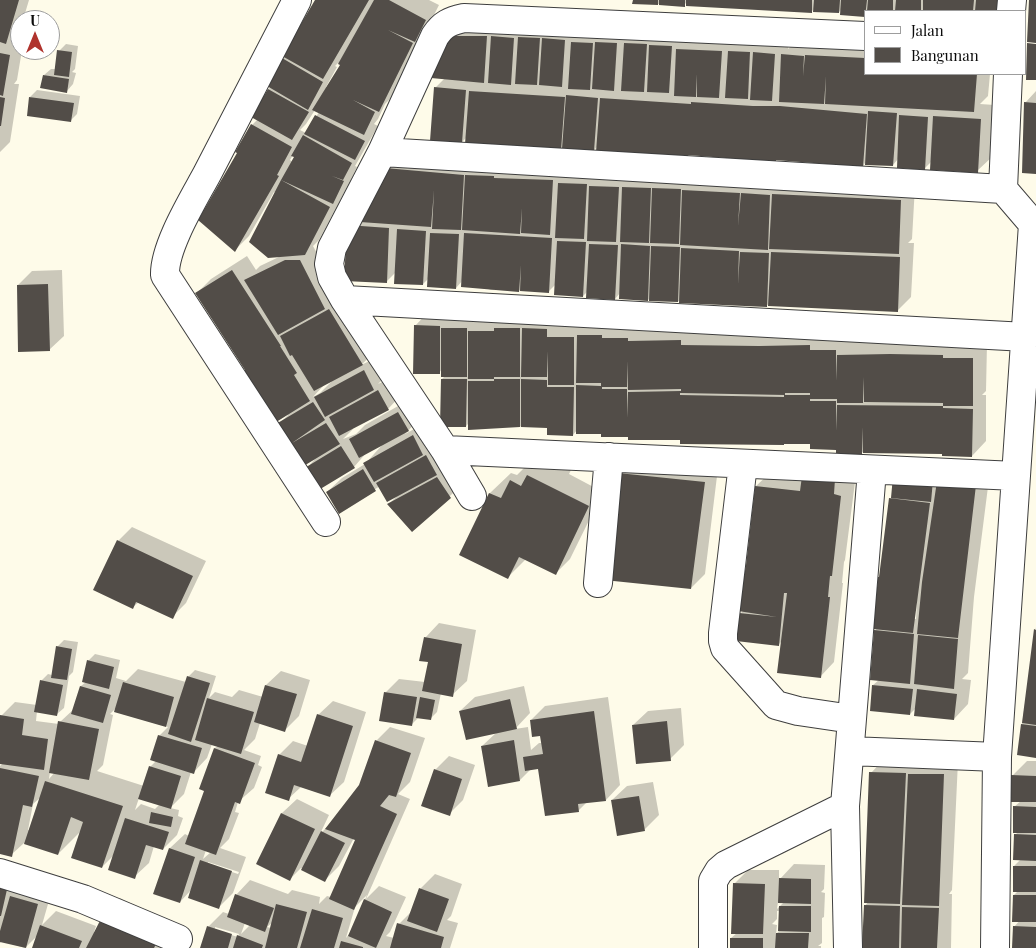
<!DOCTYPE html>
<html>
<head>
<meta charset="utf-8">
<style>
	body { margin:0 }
	#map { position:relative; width:1036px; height:948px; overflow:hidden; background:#fefbe9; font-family:"Playfair Display",serif }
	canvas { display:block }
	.legend { position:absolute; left:864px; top:10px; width:162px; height:65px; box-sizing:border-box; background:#fff; border:1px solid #9d9d9d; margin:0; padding:6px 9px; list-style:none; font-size:15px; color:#0b0b0b }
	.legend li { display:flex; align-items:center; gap:10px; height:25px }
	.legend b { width:25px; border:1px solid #9d9d9d }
	.north { position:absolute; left:10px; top:10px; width:50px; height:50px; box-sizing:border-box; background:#fff; border:1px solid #9d9d9d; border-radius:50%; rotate:0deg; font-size:14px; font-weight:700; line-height:20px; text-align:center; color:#0b0b0b }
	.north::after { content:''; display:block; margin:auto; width:18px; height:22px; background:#b0332d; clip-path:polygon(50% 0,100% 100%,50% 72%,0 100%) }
</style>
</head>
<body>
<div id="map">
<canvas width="1036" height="948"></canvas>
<ul class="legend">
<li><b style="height:6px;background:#fff"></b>Jalan</li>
<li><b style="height:14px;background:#524d48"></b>Bangunan</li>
</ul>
<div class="north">U</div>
</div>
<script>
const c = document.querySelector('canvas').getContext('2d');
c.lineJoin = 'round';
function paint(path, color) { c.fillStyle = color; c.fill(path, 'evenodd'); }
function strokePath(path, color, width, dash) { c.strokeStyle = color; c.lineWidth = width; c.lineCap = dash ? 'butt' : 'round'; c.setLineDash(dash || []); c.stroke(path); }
paint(new Path2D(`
	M0 0H29L23 20H20V28L10 39 20 40V50H22L17 80 14 84H19L10 142 0 152Z
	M316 0H429L439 5 393 96 385 104 378 119 374 124 378 126 355 166 357 167 346 189 319 240 313 246 339 294 330 303 344 296 377 350 361 365 378 357 388 374 378 384 392 377 402 394 388 409 352 428 353 429 343 439 356 434 365 425 412 398 422 416 405 434 427 422 465 482 412 531 389 504 397 496 380 486 340 512 327 492 342 478 365 464 383 444 367 452 354 467 305 470 315 459 303 466 278 425 288 415 261 396 197 293 211 279 247 256 256 270 260 266 281 256 276 193 274 192 249 236 235 250 239 153 252 125 258 119 269 89 283 59ZM338 63 342 65 328 88 326 87 337 67 335 66ZM315 110 319 112 306 133 300 130 306 124ZM293 155 295 156 293 162 290 160ZM332 381 320 393 313 397 324 385Z
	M634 0H1014L1009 11H865L842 9 839 12 815 8 811 12 687 2 684 5 634 3Z
	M460 22 578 26V37L586 28 735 37V45L743 37 789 40 788 49 797 41 865 44V74H990L988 96 980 104 995 105 992 157 977 171 932 161 924 169 898 159 893 165 865 163 863 166 690 154 687 157 598 146 594 150 466 143 467 137 462 142 435 88 445 78 433 77Z
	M66 44 78 46 75 69 72 72 76 73 73 84 67 91 44 75 51 69H56L59 51Z
	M37 90 80 96 77 114 70 121 30 97Z
	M1036 91V173L1025 103Z
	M400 154 915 186 912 239 908 243H914L911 297 897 311 770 303 766 306 620 298V293L615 299 588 291 583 296 556 284 549 291 491 290 463 280 456 288 429 278 423 284 396 272 386 282 348 225 386 169Z
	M62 270 64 336 49 350 18 285 32 271Z
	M429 311 987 344 986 391 982 395H986V441L972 456 944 453 838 452V449L811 442H786L784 444 629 436 577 430 573 435 549 427 495 426 469 423 466 426 442 379 446 375 442 369 439 373 415 326Z
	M633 459 718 468 705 574 691 588 619 473Z
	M532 460 573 466 569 474 603 492 570 559 556 573 526 559 508 577 461 554 490 493 511 473 517 475Z
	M990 471 974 597 968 673 962 679 971 680 968 704 954 719 916 708 910 714 873 685 879 680 875 631 877 628 894 476ZM915 601H917L916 619H914Z
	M771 472 855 482 845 560 844 562 842 583H843L834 662 820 677 782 641 779 644 740 614 743 611 756 486Z
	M132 527 206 561 186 603 172 617 139 602 133 607 118 541Z
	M439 623 476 630 467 681 452 695 441 693 437 712 430 719 419 717 412 724 385 693 399 679 425 682 429 661 425 638Z
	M1036 627V756L1022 724Z
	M64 640 78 642 73 672 69 676 64 708 57 714 37 711 36 721 59 724 60 722 75 708 81 686 86 682 88 661 95 654 120 660 116 678 126 681 138 669 186 682 188 677 195 670 216 676 209 698 215 692 232 697 239 690 263 697 266 685 281 671 310 680 299 716 284 731 260 723 255 739 244 750 261 756 258 765 262 767 254 788 238 802 235 812 239 813 229 839 220 848 246 857 233 893 219 907 192 889 180 902 155 893 170 848 185 834 189 836 205 792 215 748 218 746 212 744 207 758 193 773 191 772 184 794 170 808 179 810 178 816 183 818 177 835 163 849 154 846 149 863 134 877 115 854 102 867 81 831 58 854 24 843 11 855 0 853V766L3 763 0 762 1 716 15 702 37 705 41 681 48 674 52 675 57 647ZM117 707 116 712 168 727 159 736 156 761 150 767 144 786 97 771 103 765 113 715 110 714ZM50 772H55L49 779ZM41 797 30 830H28L33 804ZM139 798 159 805 155 809 141 804 135 810ZM206 850 211 852 203 859ZM208 862 239 872 238 874 208 864Z
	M524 686 530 713 515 729 528 727 531 750 539 743H542L541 734 531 720 545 706 608 697 620 785 606 800 587 802 578 811 539 768 531 769 520 780 482 746 497 732 460 711 475 697Z
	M333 701 366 712 344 782 329 796 301 787 288 799 279 755 293 741 308 746 318 715Z
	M681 708 684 745 670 759 633 725 648 711Z
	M390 727 425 738 410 782 398 794 410 799 366 899 379 886 406 897 390 932 386 936 394 938 399 924 413 910 421 888 435 874 462 884 451 916 447 920 458 923 450 948H202L208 927 223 912 229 914 236 895 250 880 288 894 292 890 320 897 319 904 327 896 331 897 357 839 354 838 339 866 325 880 301 868 290 879 258 864 282 813 297 799 329 815 320 834 336 818 360 786 376 741ZM367 895 350 933 346 938 355 907ZM273 922 271 928 267 927ZM245 923 250 925 241 934ZM215 927 239 934 238 937 215 930Z
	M449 756 475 765 463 800 449 814 435 770Z
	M885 758 958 761 952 890 949 894H952L951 948H864L865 906 868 902 871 773Z
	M1027 761H1036V948H1013L1014 927 1020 920 1014 895 1018 891 1014 866 1021 859 1015 835 1018 832 1014 807 1021 801 1012 776Z
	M653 782 659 815 644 830 612 800 627 786Z
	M794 864 825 865 824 889 821 892 825 893 824 917 822 918V943L818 946H821V948H731V938L737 933 734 884 748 870H779V880ZM778 902H784L777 909ZM777 911H780L779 931 776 934 777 925 772 924 777 919Z
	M0 866 52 890 42 925 56 911 96 926 94 932H95L106 912 120 898 172 924 187 948H33L38 935 25 948 2 941 0 943Z`), '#0003');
paint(new Path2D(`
	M0 0H19L6 44 0 42Z
	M315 0H369L323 79 282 56Z
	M374 0H389L426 20 415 42 388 30 413 43 379 112 353 100 375 112 364 135 312 110 340 65 338 64Z
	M633 0H658V5L632 4Z
	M659 0H685V7L659 5Z
	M686 0H812V13L686 6Z
	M814 0H840L839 13 813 12Z
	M841 0H867L865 17 840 15Z
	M868 0H893V11H867Z
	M896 0H921V11H895Z
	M923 0H974L973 11H923Z
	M976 0H1001V11H975Z
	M1029 0H1036V43L1027 42Z
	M445 36H487L484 83 431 78Z
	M491 36 514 38 511 85 488 83Z
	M518 37 540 38 537 85 515 84Z
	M542 38 565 40 562 87 539 85Z
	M571 42 593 43 590 90 568 89Z
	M595 42 617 43 614 91 592 89Z
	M624 43 647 44 644 92 621 91Z
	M1027 43 1036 44V80H1026Z
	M649 45 672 46 669 93 647 92Z
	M676 49 722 51 719 98 697 97V74L696 97 674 96Z
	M57 50 72 52 69 77 54 75Z
	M728 51 750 52 748 99 725 98Z
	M753 52 775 54 772 101 750 100Z
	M0 53 10 55 3 96 0 95Z
	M781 54 804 56 803 76 805 55 865 58V74H977L974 112 825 104 826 76 824 104 779 102Z
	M282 58 323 82 308 110 267 86Z
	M43 75 69 79 67 93 40 88Z
	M434 87 466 90 462 143 430 141Z
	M268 89 309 112 292 140 251 117Z
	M469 91 565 97 561 150 465 144Z
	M566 95 598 98 594 151 562 149Z
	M0 97 5 98 1 126H0Z
	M29 97 74 103 71 122 27 116Z
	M600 98 691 104V102L753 106H780L867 114 863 167 776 160V162L688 155 687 158 596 152Z
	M1024 102 1036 103V174L1022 173Z
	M868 111 897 113 893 166 865 165Z
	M315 115 365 141 355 160 304 134Z
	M899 115 928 117 925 170 897 168Z
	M933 116 981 119 978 173 930 170Z
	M251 124 292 147 277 175 279 176 235 252 198 220 237 153 235 152Z
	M303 135 352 163 343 180 332 176 344 181 333 204 281 180 294 157 291 156Z
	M385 168 464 175 461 230 432 229 434 190 431 227 360 222Z
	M465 175 494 176V178L553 180 550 235 521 233 522 208 520 234 462 230Z
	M281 180 330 207 305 255 268 258 249 242Z
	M558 183 587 184 584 239 555 238Z
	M589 186 619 187 616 242 587 241Z
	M622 187 651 188 649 243 620 242Z
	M652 188 681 189 679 244 650 243Z
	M682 190 740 193 738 226 741 193 770 195 768 250 680 245Z
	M772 194 901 200 899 254 769 249Z
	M347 225 389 228 387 283 344 281Z
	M397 229 426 231 423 285 394 284Z
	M430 233 459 234 456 289 427 287Z
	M464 233 552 238 549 293 520 291 521 265 519 292 461 287Z
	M557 241 586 242 583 297 554 295Z
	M589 244 618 245 615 300 586 298Z
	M621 244 650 246 648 301 619 299Z
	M651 246 680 247 678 302 649 301Z
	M681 248 739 251 738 284 740 252 769 253 767 307 679 303Z
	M771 252 900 257 898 312 768 306Z
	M285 260H300L325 309 278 335 244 280Z
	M232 270 281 346H280L297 373 294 375 310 401 273 424 260 396 244 370H245L195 293Z
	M48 284 50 351 18 352 17 285Z
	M329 309 363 365 314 391 292 355 290 356 280 336Z
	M414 325 440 326V374H413Z
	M441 328H467V377H441Z
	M494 328H520V377H494V379H520V427L468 430V381H494V379H468V331H494Z
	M522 328 547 329V337H574V385H548V351L547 377H521Z
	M577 335H602V338H628V341L681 340V345L759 346 810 345V350H836V381L837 355 890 354 943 355V358H973V406H943V408L973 409 972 457 942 456V454L863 453V427L862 454H836V450L810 449V444H784V445L680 444V440H628V437H601V434H576V385L601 386V383H576ZM627 361 628 390 681 389V391L628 392 627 418V389H602V387H627ZM863 377 864 402 943 403V406L837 405 836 431V401H810V399H837V403H863ZM680 393 785 395V393H810V395H784V397L680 395Z
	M364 370 374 390 325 417 314 397Z
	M441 379H467L466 427H440Z
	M521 379 547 380V387H574L573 436 547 435V402V428L521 427Z
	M378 390 389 410 339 436 329 417Z
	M313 402 325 420 292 443 326 423 340 444 302 467 276 424Z
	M398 412 409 431 359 458 349 439Z
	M413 435 423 455 374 482 363 463Z
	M341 446 355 468 317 491 303 469Z
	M426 455 437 475 387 502 376 483Z
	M363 469 376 491 339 514 326 492Z
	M618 473 705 482 691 589 604 580Z
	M527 475 589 506 556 575 519 557 508 579 459 555 489 493 501 498 510 480 521 486Z
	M802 476 835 479 834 494 841 496 832 576H830L828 597H830L821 678 777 673 787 593H784L779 646 736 641 739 613 777 617 738 611 746 565 755 486 800 491Z
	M893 476 933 480 931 502 891 498Z
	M437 477 451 498 412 532 387 504Z
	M937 481 976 485 958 638 917 634 922 582Z
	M889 498 930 503 913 633 873 629 878 577H879Z
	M117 540 193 576 173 619 136 602 133 609 93 590Z
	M1034 629 1036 630V725L1022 723Z
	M874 630 914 634 910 684 870 680Z
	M918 635 958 639 954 689 914 684Z
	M424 637 462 644 453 697 422 691 428 662 419 661Z
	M56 646 72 649 67 680 51 678Z
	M87 660 114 667 109 689 82 682Z
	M187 676 210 683 191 742 168 734Z
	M40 680 63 685 57 716 34 712Z
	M123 682 174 697 166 727 114 712Z
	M265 685 297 694 285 732 254 722Z
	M872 685 913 689 910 715 870 711Z
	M80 686 111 695 103 723 71 714Z
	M917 689 957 694 954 720 914 716Z
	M384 692 417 697 412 726 379 721Z
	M420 697 435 700 431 720 416 718Z
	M207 698 254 712 241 754 195 740Z
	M510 699 517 729 466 740 459 711Z
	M594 711 606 801 578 804 579 812 545 816 538 769 525 771 523 757 543 754 540 736 532 737 530 720Z
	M317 714 353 726 330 797 294 785 289 801 265 793 278 754 301 762Z
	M0 715 24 719 22 735 48 739 44 770 0 764Z
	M58 721 99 729 89 780 49 773Z
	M667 721 671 761 636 764 632 725Z
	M1021 724 1036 726V758L1017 755Z
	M158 735 202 748 194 774 150 760Z
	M375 740 411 753 396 797 389 795 380 806 397 814 354 910 329 899 355 840 325 829 359 785Z
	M514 740 520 781 488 787 481 746Z
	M214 748 255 763 240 804 235 802 216 855 185 844 204 791 199 789Z
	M149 766 181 776 171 809 138 799Z
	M0 768 39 776 32 807 23 805 12 857 0 854Z
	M434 769 462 779 450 816 421 806Z
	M869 772 906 773 900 904 864 903Z
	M908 774H944L939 906 902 905Z
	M1011 775 1036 776V802H1011Z
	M45 781 123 806 102 868 71 858 83 822 71 817 58 855 24 844Z
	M639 796 645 831 617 836 611 800Z
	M1013 806 1036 807V833H1013Z
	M151 812 173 817 171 827 149 823Z
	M281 813 315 829 290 881 256 864Z
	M125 818 169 832 163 850 146 845 135 879 108 870Z
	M321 831 345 843 325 882 301 870Z
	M1014 834 1036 835V861L1013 860Z
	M169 848 195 857 180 903 153 894Z
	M200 860 232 871 219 909 188 898Z
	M1013 866H1036V892H1013Z
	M779 878 811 879V904L778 903Z
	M0 883 8 885 1 916H0Z
	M733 883 765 884 763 934H731Z
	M419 888 449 899 437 932 407 921Z
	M235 894 274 908 265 932 227 917Z
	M1013 895H1036V922H1012Z
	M10 896 38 904 26 948 0 942V931Z
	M364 899 392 912 376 948 348 936Z
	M276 904 307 912 297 948H265Z
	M864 905 900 906 899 948H862Z
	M779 906H811V932L778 931Z
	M902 907 939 908 937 948H901Z
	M312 909 343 918 334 948H300Z
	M105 911 159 938 154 948H86Z
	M397 923 444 937 441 948H390Z
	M40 925 82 941 79 948H32Z
	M207 926 232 934 228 948H200Z
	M1013 926 1036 927V948H1012Z
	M776 933H809L808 948H775Z
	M237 935 263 945 262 948H233Z
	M730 938H763V948H730Z
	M341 941 363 947V948H339Z`), '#524d48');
const street = new Path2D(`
	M297 0C267 58 237 116 207 174 193 200 164 247 165 275L326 522
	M1011 11 1012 0
	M382 152 1003 189 1033 224
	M1003 189 1008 74
	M345 300 1026 337
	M445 450 1016 476
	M743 464 723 633V641L725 648 776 705 798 711 852 719
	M472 496 445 450 345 300 332 277 329 264 332 248 382 152 435 36C443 24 450 21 464 18L865 36
	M598 583 609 457
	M850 751 997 757
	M0 873 83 899 178 939
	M713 948V881L719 871 726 865 845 806
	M848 948 845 806 872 470
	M995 948 997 757 1033 224 1036 225`);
strokePath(street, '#3e3e3e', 30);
strokePath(street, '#fff', 28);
</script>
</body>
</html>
